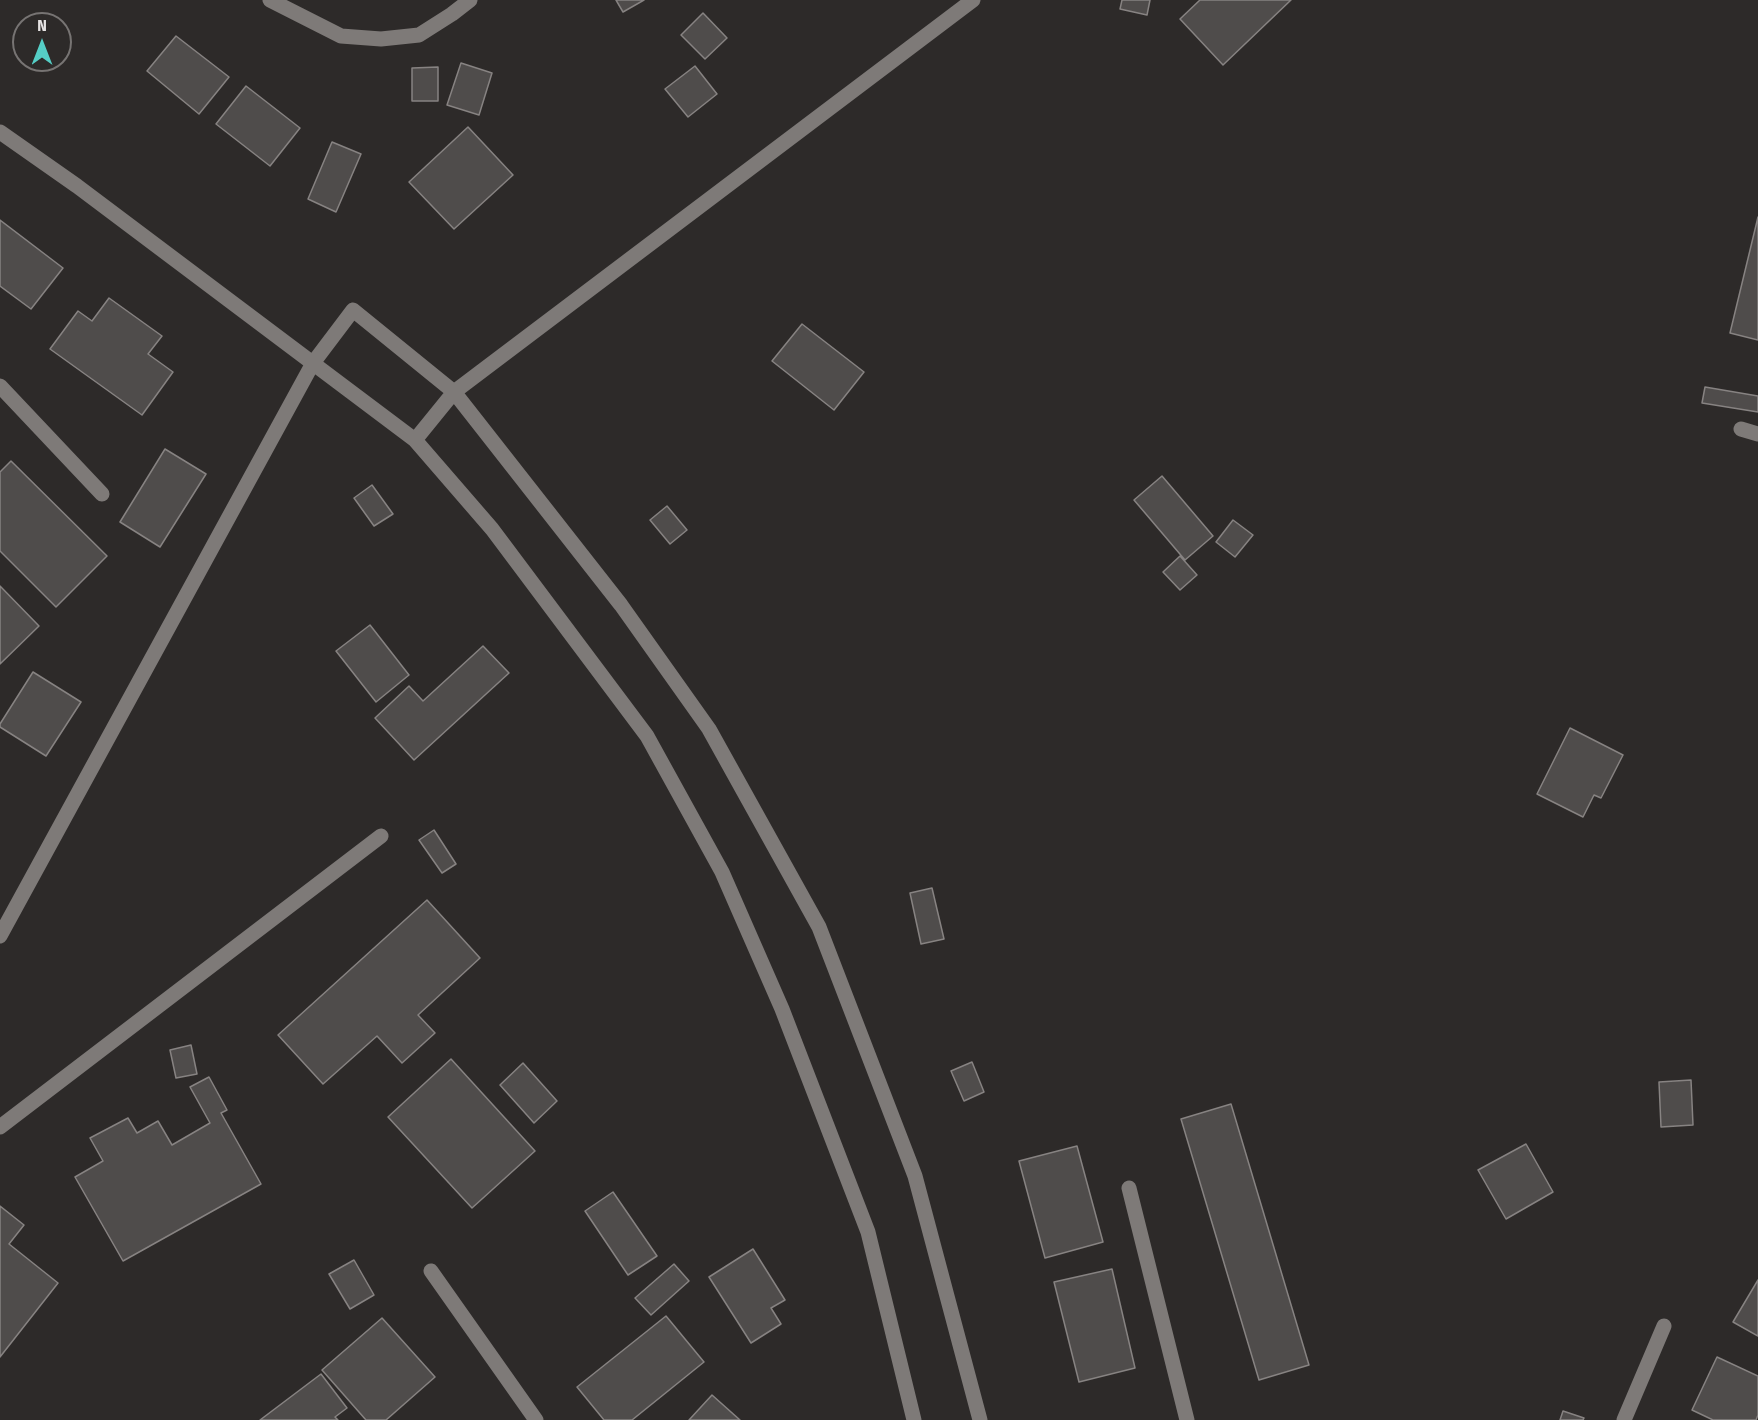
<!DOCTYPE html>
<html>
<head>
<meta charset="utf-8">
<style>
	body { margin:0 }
	#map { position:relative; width:1758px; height:1420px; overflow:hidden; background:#2d2a29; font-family:"Fira Sans Condensed",sans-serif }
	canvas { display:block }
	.north { position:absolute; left:12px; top:12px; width:60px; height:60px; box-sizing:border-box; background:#2d2a29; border:2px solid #777473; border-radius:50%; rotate:0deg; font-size:16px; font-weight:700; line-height:24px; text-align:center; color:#e6e3e3 }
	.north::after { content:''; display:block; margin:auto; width:21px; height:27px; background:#55cec6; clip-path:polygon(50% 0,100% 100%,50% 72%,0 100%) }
</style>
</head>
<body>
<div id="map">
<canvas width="1758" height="1420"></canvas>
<div class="north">N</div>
</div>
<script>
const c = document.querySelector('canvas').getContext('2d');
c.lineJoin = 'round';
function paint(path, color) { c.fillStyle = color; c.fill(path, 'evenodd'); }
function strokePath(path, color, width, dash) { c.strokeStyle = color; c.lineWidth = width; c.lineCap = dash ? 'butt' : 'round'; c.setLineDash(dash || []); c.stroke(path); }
const building = new Path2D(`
	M616 0H644L623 12Z
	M1122 0H1150L1147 15 1120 9Z
	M1200 0H1291L1223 65 1180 19Z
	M703 13 727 38 705 59 681 35Z
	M176 36 229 77 199 114 147 71Z
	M461 63 492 73 479 115 447 105Z
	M695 66 717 94 688 117 665 89Z
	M438 67V101H412V68Z
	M246 86 300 128 270 166 216 124Z
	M468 127 513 175 454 229 409 182Z
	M332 142 361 154 336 212 308 199Z
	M1758 217V340L1730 333Z
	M0 220 63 268 31 309 0 286Z
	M109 298 162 336 148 354 173 372 142 415 50 349 78 311 92 321Z
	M802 324 864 372 834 410 772 361Z
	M1705 387 1758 396V412L1702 403Z
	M165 449 206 474 160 547 120 522Z
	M11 461 107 556 56 607 0 551V472Z
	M1162 476 1213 536 1185 560 1134 500Z
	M372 485 393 514 374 526 354 498Z
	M667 506 687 530 670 544 650 520Z
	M1233 520 1253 535 1235 557 1216 542Z
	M1180 556 1197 575 1180 590 1163 572Z
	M0 586 39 626 0 664Z
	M370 625 409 675 376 702 336 651Z
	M483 646 509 673 414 760 375 718 409 686 423 701Z
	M33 672 81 702 46 756 0 727V724Z
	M1570 728 1623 755 1601 798 1594 795 1583 817 1537 794Z
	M434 830 456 864 442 873 419 840Z
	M932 888 944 939 921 944 910 893Z
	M427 900 480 958 418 1015 435 1033 402 1063 377 1036 323 1084 278 1035Z
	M191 1045 197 1074 176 1078 170 1050Z
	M451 1059 535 1151 472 1208 388 1117Z
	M972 1062 984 1092 964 1101 951 1071Z
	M523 1063 557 1101 534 1123 500 1085Z
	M209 1077 227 1110 221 1113 261 1184 123 1261 75 1177 103 1161 90 1138 128 1118 137 1133 158 1121 172 1145 210 1123 190 1087Z
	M1691 1080 1693 1125 1661 1127 1659 1082Z
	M1231 1104 1309 1365 1259 1380 1181 1119Z
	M1526 1144 1553 1192 1506 1219 1478 1170Z
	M1077 1146 1103 1242 1045 1258 1019 1161Z
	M613 1192 657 1256 628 1275 585 1211Z
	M0 1206 24 1225 9 1244 58 1283 0 1357Z
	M753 1249 785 1300 771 1308 781 1324 751 1343 709 1277Z
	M354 1260 374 1295 350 1309 329 1274Z
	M674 1264 689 1281 651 1315 635 1298Z
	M1112 1269 1135 1368 1079 1382 1054 1282Z
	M1758 1280V1336L1733 1322Z
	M666 1316 704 1362 632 1420H604L577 1387Z
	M382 1318 435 1377 386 1420H366L322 1370Z
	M1717 1357 1758 1376V1415L1756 1420H1713L1692 1410Z
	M321 1374 347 1408 335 1417 338 1420H260Z
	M712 1395 740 1420H689Z
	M1563 1411 1584 1418 1583 1420H1560Z`);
paint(building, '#4f4c4b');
strokePath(building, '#878382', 1.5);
strokePath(new Path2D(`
	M270 0 341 36 381 39 419 35 452 14 470 0
	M0 132 77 186 415 440 492 529 647 736 722 872 782 1009 868 1232 914 1420
	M0 386 102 494
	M1741 429 1758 434
	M415 440 454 392 973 0
	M0 936 313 363 353 310 454 392 621 605 709 729 819 927 915 1176 980 1420
	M0 1127 381 836
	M1129 1188 1187 1420
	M431 1271 536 1420
	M1624 1420 1664 1326`), '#7e7a78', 15);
</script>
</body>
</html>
